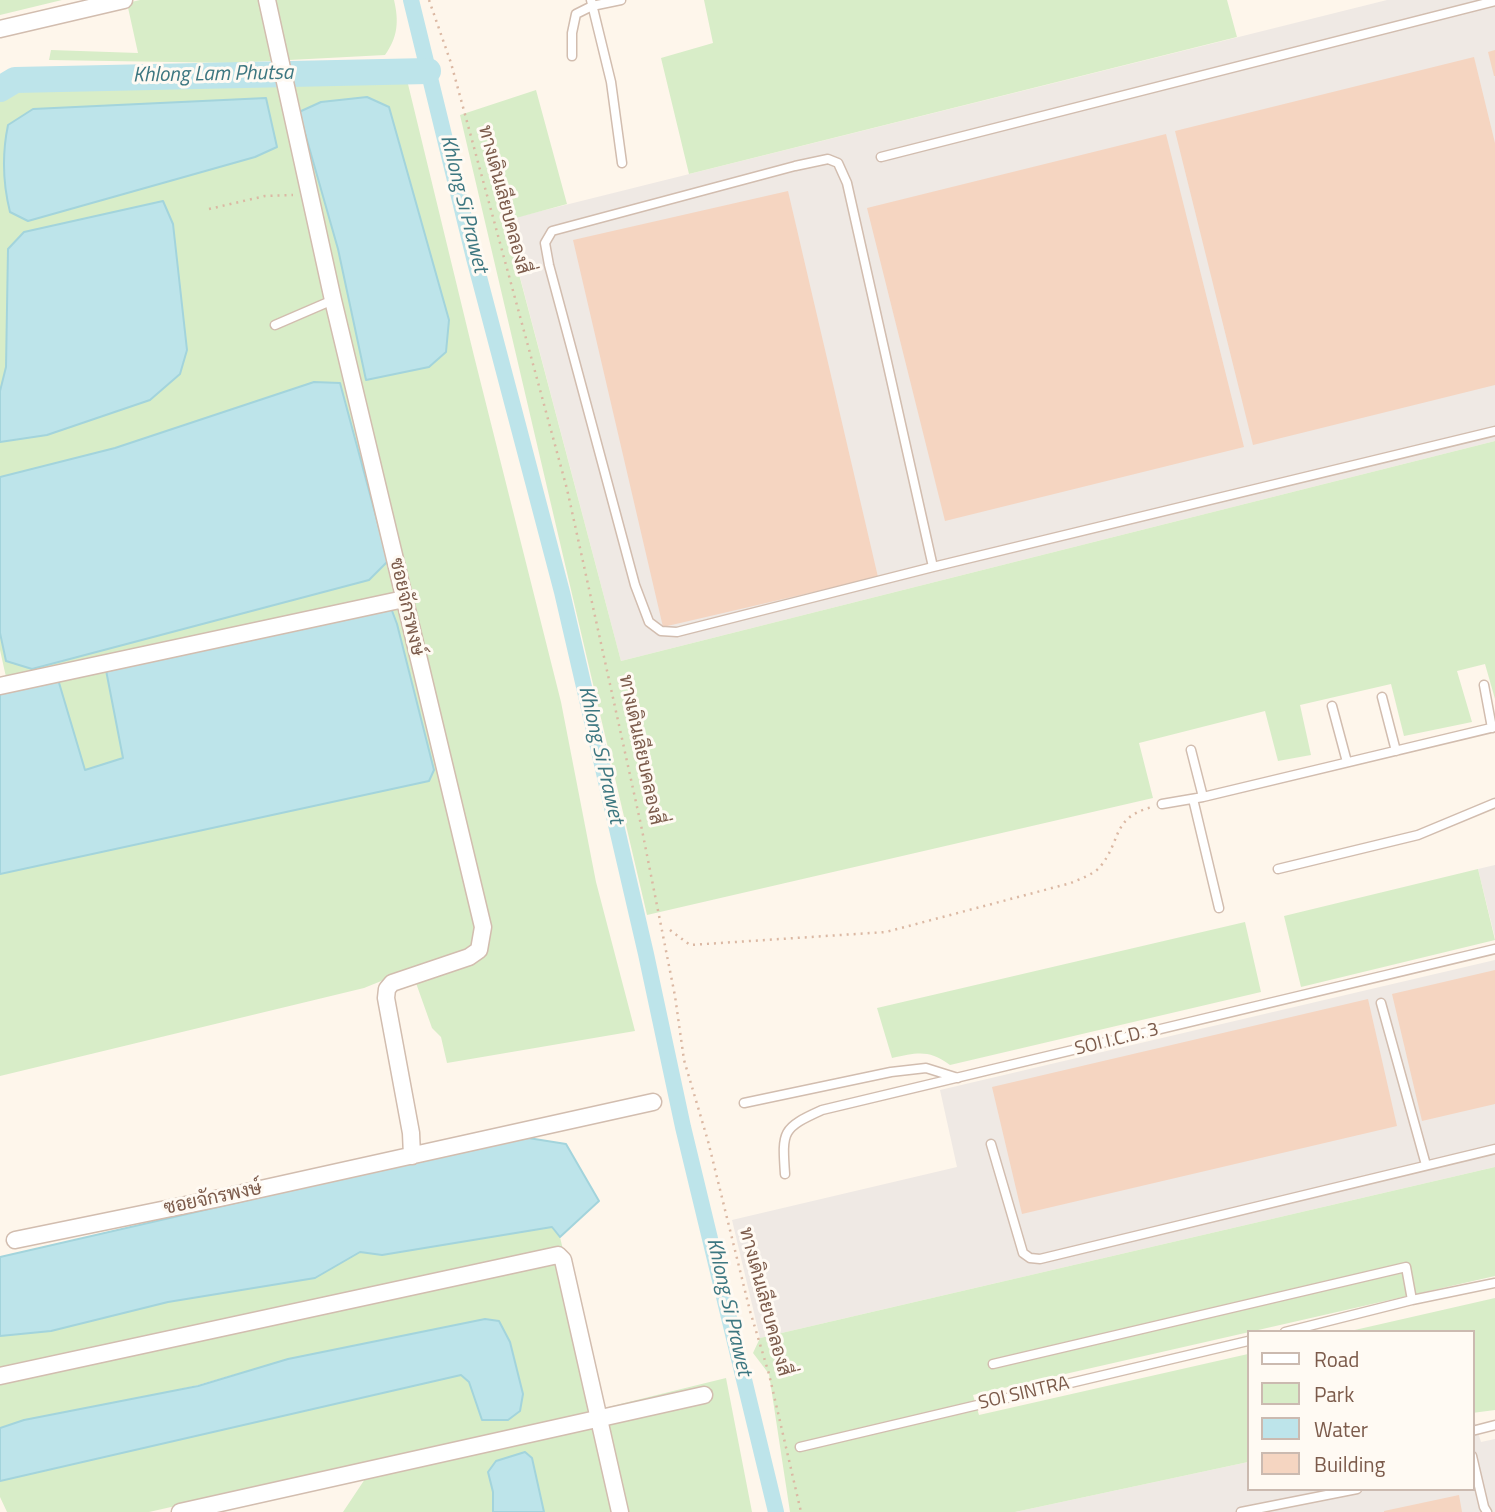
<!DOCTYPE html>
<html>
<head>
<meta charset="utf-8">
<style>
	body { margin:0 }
	#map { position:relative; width:1495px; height:1512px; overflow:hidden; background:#fef6eb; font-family:"Titillium Web",sans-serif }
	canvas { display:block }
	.legend { position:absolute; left:1247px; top:1330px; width:228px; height:161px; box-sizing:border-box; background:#fffaf3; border:2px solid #cbbab0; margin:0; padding:9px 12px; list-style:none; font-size:21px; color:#7c5b4b }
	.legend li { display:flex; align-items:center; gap:14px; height:35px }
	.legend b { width:35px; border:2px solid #cbbab0 }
</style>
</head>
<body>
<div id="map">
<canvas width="1495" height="1512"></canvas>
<ul class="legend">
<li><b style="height:9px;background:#fff"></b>Road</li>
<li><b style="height:19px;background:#d8edc8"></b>Park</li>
<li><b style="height:19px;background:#bde4ea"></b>Water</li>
<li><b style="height:19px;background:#f5d5c1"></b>Building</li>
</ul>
</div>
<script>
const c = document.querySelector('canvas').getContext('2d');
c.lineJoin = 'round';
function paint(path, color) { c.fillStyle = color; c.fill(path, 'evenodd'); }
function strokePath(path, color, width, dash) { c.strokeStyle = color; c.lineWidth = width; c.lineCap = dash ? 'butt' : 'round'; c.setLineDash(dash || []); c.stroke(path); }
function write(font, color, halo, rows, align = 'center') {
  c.font = font + ' "Titillium Web",Sarabun,sans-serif'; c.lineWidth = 6; c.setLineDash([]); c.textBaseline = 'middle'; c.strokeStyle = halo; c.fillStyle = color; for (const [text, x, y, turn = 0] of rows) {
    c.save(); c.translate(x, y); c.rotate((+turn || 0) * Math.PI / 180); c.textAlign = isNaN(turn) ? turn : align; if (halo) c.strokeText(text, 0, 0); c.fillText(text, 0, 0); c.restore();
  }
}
paint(new Path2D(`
	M1387 0H1495V441L621 661 505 220Z
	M1495 865V938L1478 869Z
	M1495 960V1167L760 1338 732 1220 957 1167 940 1090Z
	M1472 1413 1481 1442 1495 1439V1512H1015L1248 1462V1489H1472Z`), '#efe9e4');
paint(new Path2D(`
	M0 0H62L0 15Z
	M140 0H394C399 21 398 37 385 55L232 63 49 60 51 50 138 53 127 3Z
	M704 0H1227L1237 37 689 174 661 58 713 43Z
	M407 80 474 356 561 702 596 882 635 1031 447 1063 441 1037 432 1028 411 969 364 988 0 1076V874L429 781 105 665 123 758 85 770 57 676 6 677 0 650V633L6 661 32 669 368 580 388 560 115 448 0 477V442L47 435 173 224 163 201 24 232 9 248 6 367 0 391V97L11 90ZM277 147 255 157 28 221ZM338 249 429 366 366 380Z
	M536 90 567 204 505 221 621 661 1495 441V699L1485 664 1457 671 1472 722 1404 736 1391 684 1300 705 1311 755 1278 761 1265 711 1139 743 1153 798 647 915 460 115Z
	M1478 869 1495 940 1301 987 1284 916Z
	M1245 922 1261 992 950 1065C928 1049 917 1053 892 1058L877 1008Z
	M1495 1167V1276L973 1395 979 1415 1248 1354V1462L1015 1512H790L769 1374 753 1353 760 1338Z
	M553 1227 560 1237 600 1409 726 1378 752 1512H625L600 1410 149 1512H7L0 1497V1481L23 1475 462 1375 469 1381 482 1419 520 1411 523 1394 510 1342 499 1321 485 1319 288 1359 198 1385 150 1396 24 1420 0 1428V1336L51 1331 168 1302 315 1278 360 1252 382 1255Z
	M1495 1298V1410L1472 1413V1332H1346Z
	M595 1427 615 1512H544L532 1458 525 1452 496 1461 488 1472 493 1492V1512H343L365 1479 480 1451Z`), '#d8edc8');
const water = new Path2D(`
	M367 97 389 107 449 320 446 352 429 367 366 380 338 249 299 112 321 102Z
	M266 98 277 147 255 157 28 221 10 212C3 184 2 154 8 125L33 109Z
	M163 201 173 224 187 350 180 374 150 400 47 435 0 442V391L6 367 8 249 24 232Z
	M314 382 340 383 388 561 369 580 32 669 6 661 0 633V477L115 448Z
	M388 600 397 624 434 770 429 781 0 874V692L57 676 85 770 123 758 105 665Z
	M522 1137 566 1144 599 1201 560 1237 552 1227 382 1255 360 1252 315 1278 168 1302 51 1331 0 1336V1257Z
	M485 1319 499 1321 510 1342 523 1394 520 1411 508 1420H482L469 1382 461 1375 0 1481V1428L24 1420 198 1386 288 1359Z
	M525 1452 532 1458 544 1512H493V1492L488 1472 496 1461Z`);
paint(water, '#bde4ea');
strokePath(water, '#a3d4dc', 2);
strokePath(new Path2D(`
	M411 0 474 258 562 592 646 954 683 1127 776 1512`), '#bde4ea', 16);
strokePath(new Path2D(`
	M0 89 15 80 428 71`), '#bde4ea', 26);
paint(new Path2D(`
	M1495 50V76H1494L1488 52Z
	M1474 57 1495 143V385L1253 445 1175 131Z
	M1166 134 1244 447 945 521 867 208Z
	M788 191 878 577 663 627 573 240Z
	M1495 970V1104L1422 1121 1392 994Z
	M1368 999 1397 1126 1022 1214 992 1087Z
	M1459 1495 1462 1512H1384V1511Z`), '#f5d5c1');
const service = new Path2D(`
	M591 0 611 82 622 163
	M572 56V33L576 14 592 6 621 0
	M881 157 1495 1
	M275 325 333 300
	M933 567 847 183 838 163 828 159 795 166 552 231 545 243 549 265 635 585 649 622 661 631 677 632 933 567 1495 431
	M1484 685 1492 728
	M1382 697 1396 751
	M1332 706 1347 762
	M1191 750 1203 797
	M1193 799 1219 908
	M1162 804 1203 797 1495 727
	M1278 869 1418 835 1495 803
	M1381 1003 1426 1165
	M744 1103 891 1072 926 1068 958 1078
	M991 1144 1023 1253 1030 1258 1040 1259 1495 1149
	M785 1174C782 1131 782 1128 822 1110L1495 949
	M1285 1332 1412 1300 1495 1283
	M993 1364 1406 1267 1412 1300
	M1472 1431 1495 1425
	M800 1447 1248 1341
	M1472 1456 1484 1507 1487 1512
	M1241 1512 1357 1489`);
const minor = new Path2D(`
	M267 0 333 300 483 927 479 950 469 957 392 983 387 989 386 998 411 1133 412 1156
	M0 29 124 0
	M0 686 404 599
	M15 1240 220 1198 653 1102
	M0 1376 558 1255 563 1260 620 1512
	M180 1512 704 1395`);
strokePath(service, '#d2bdaf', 11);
strokePath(minor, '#d2bdaf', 19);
strokePath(new Path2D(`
	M429 0 451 63 567 489 641 825 675 996 684 1060 708 1141 750 1311 769 1374 801 1512
	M209 209 265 196 293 195
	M670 930 690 945 886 932 1071 883C1080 879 1094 874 1100 867 1122 840 1111 818 1152 807`), '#dbb8a3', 2.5, [2, 5]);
strokePath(service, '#fff', 8);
strokePath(minor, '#fff', 16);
write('19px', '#7c5b4b', '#fffaf3', [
	["ทางเดินเลียบคลองสี่",503,200,75],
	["ซอยจักรพงษ์",406,607,77],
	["ทางเดินเลียบคลองสี่",640,750,78],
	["SOI I.C.D. 3",1117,1040,-14],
	["ซอยจักรพงษ์",213,1199,-12],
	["ทางเดินเลียบคลองสี่",764,1302,75],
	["SOI SINTRA",1024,1394,-13]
]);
write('italic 21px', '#3d7781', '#fffaf3', [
	["Khlong Lam Phutsa",213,75,-1],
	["Khlong Si Prawet",463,204,76],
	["Khlong Si Prawet",600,755,77],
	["Khlong Si Prawet",728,1307,77]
]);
</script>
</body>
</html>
